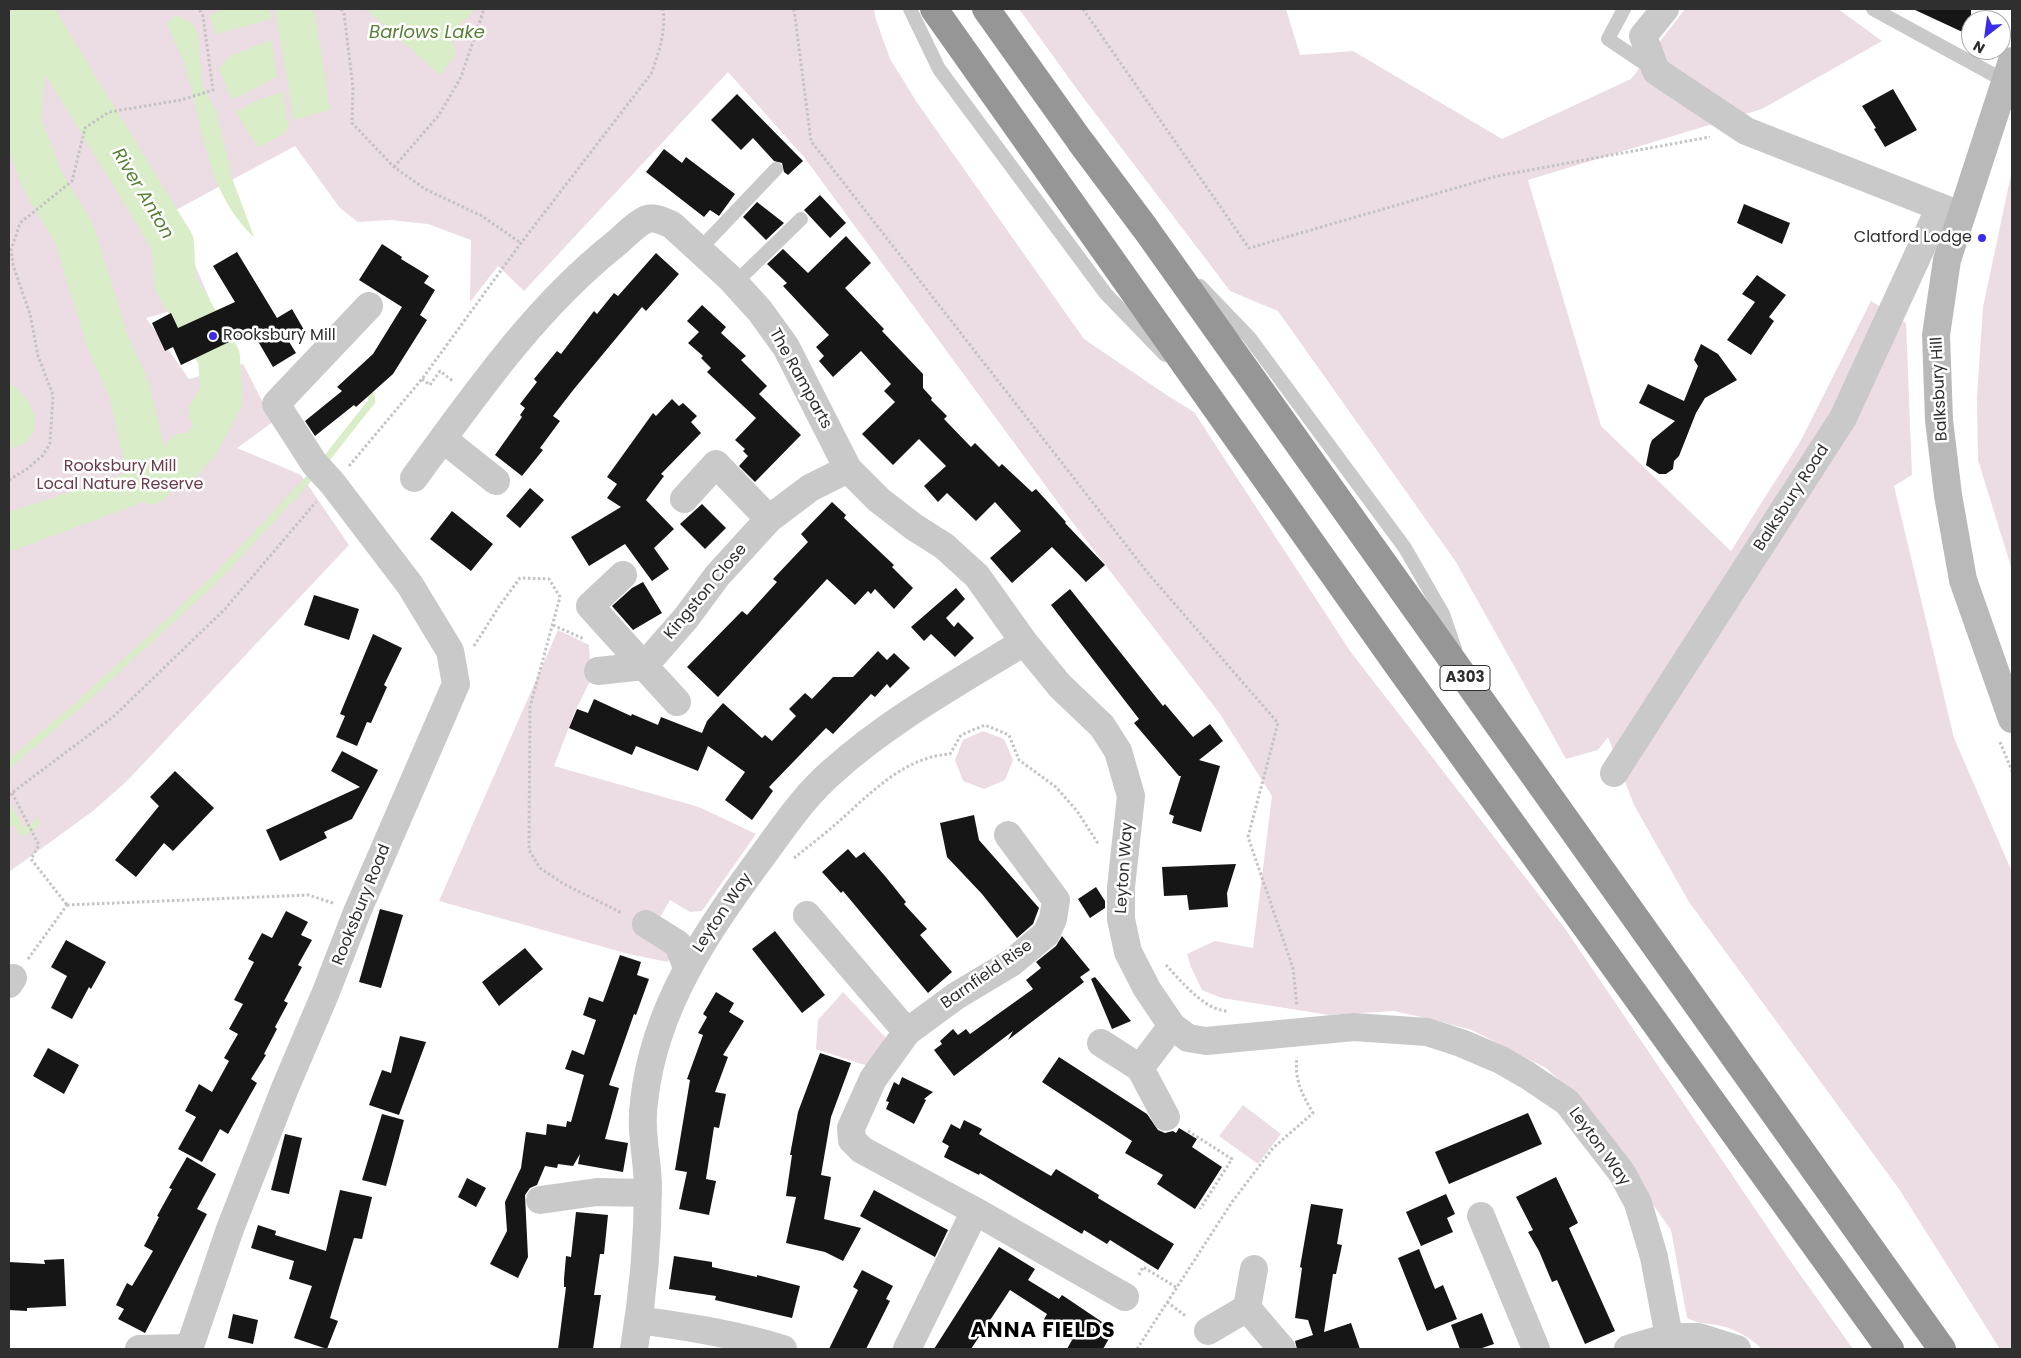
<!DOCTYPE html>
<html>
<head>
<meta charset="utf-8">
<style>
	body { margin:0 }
	#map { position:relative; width:2021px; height:1358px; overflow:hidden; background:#fff; font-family:Poppins,sans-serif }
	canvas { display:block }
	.frame { position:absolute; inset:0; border:10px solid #2f2f2f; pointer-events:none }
	.north { position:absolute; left:1961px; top:10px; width:50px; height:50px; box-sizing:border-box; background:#fff; border:1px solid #acacac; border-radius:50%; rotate:210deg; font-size:14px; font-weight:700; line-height:20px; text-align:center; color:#2f2f2f }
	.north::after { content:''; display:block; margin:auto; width:18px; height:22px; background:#392dea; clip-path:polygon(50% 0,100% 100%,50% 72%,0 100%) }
</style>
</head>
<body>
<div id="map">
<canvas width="2021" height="1358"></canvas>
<div class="frame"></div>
<div class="north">N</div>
</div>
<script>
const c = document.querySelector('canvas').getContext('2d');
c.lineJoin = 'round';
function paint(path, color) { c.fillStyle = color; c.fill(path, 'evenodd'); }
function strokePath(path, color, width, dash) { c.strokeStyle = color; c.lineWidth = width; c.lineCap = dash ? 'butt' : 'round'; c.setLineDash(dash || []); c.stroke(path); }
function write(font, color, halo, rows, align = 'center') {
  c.font = font + ' Poppins,sans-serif'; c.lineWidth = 5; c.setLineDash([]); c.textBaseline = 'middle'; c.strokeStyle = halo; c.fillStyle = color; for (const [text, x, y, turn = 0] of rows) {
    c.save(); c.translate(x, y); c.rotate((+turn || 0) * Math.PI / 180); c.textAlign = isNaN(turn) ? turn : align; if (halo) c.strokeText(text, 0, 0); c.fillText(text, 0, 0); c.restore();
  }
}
paint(new Path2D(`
	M9 9H874L876 20 890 59 918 104 1084 339 1168 396 1194 412 1350 651 1566 930 1789 1259 1853 1349H1762C1751 1339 1737 1329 1721 1326 1709 1323 1699 1324 1687 1318L1671 1230 1574 1093 1546 1068 1472 1030 1430 1019 1394 1011 1329 1015 1222 998 1202 990 1191 967 1187 954 1215 941 1253 948 1272 796 1220 714 1070 519 804 157 728 72 524 291 498 266 470 302 471 240 428 224 390 220 358 222 340 208 295 146 172 212 210 300 146 318 189 379 243 364 273 422 237 448 301 475 349 545 126 782 93 811 9 872Z
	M1019 9H1286L1300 55 1353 51 1502 139 1631 79 1685 9H1838L1882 41 1762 109 1528 180 1601 426 1731 551 1800 442 1871 301 1906 323 1912 475 1894 486 1954 738 2012 872V1349H2000L1899 1189 1689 902 1634 805 1608 737 1598 750 1566 759 1456 562 1278 311 1230 291 1079 92Z
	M2012 170V570L1978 460 1977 398 1983 307Z
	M558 630 589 645 591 679 574 714 554 766 699 807 756 834 702 911 690 912 670 900 651 933 673 953 668 962 629 954 439 901Z
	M983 731 1004 739 1013 760 1005 780 984 789 963 781 955 760 963 740Z
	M843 992 887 1039 871 1067 816 1049 818 1020Z
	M1243 1105 1281 1134 1258 1164 1219 1136Z`), '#ecdce3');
paint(new Path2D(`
	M221 9H269L272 19 216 34 210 16Z
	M275 9H314L330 110 294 120Z
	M366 9H474L470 15 450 34 456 54 440 75Z
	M175 15 192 23 198 35 202 85 217 113 231 175 254 237C205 192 203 122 184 63 179 49 172 37 167 24Z
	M271 40 277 77 232 100 219 68 230 56Z
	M282 91 289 130 258 148 236 112 252 103Z
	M229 354 242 383V406L216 454 196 477 157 497 9 552V512L140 469 161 455 168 440 178 433H188L198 419 213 388 212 359Z
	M9 383C34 397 51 440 11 448L9 451Z`), '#d9edc8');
strokePath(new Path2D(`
	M323 463 372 401 370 394
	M9 764 83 701 215 579 316 471
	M9 808 23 833 37 823
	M9 824 15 820`), '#d9edc8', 7);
strokePath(new Path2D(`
	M29 9 20 121 42 180 74 233 108 343 129 389 151 483
	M30 9 173 243 175 283 219 357 221 393 210 412`), '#d9edc8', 42);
paint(new Path2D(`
	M1913 9H1971V36Z
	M1893 89 1917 130 1885 147 1874 129 1876 128 1862 106Z
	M737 94 803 161 788 175 784 172 782 163 774 161 753 138 741 150 711 120Z
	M664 149 682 163 686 157 735 194 719 216 710 210 704 217 646 172Z
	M820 195 846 223 830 238 804 210Z
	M757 202 784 223 766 240 743 217Z
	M1744 204 1790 223 1782 244 1737 223Z
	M846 236 871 263 845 288 884 329 882 331 923 374V388L932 398 931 400 947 416 944 419 971 447 975 443 999 467 1002 464 1032 492 1036 489 1066 522 1065 523 1105 565 1086 582 1052 547 1012 583 990 558 1021 531 995 502 976 521 947 493 938 502 924 486 946 466 919 439 893 465 862 434 895 402 884 391 891 384 861 351 833 377 819 361 824 356 816 347 829 335 783 286 787 283 767 264 783 249 808 273Z
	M382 244 402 257 401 259 429 276 424 283 435 290 420 315 427 320 393 374 356 407 354 405 315 436 305 421 342 391 337 387 373 354 402 307 359 280Z
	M237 252 277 318 292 309 304 330 288 340 296 353 273 367 252 331 181 365 173 347 165 351 152 323 171 313 178 328 235 302 213 266Z
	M656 253 679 274 646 311 642 307 574 389 553 416 560 421 540 448 543 450 522 476 495 455 522 417 520 415 525 408 520 404 537 382 534 379 557 351 561 354 594 311 597 314 614 293 618 296Z
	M1757 275 1786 295 1769 317 1774 321 1751 355 1727 340 1755 302 1742 294Z
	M702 305 726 327 721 333 746 356 741 360 767 386 759 394 801 435 755 482 739 466 748 456 743 451 745 449 735 440 756 418 707 372 711 368 701 358 703 356 688 343 699 332 687 321Z
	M1701 344 1718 354 1737 380 1705 398 1696 413 1679 456 1674 461 1673 469 1666 474H1659L1646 465 1650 445 1652 440 1675 421 1639 403 1648 384 1684 401 1698 366 1694 360Z
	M672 399 679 406 683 403 697 416 691 422 701 433 661 474 664 476 646 500 674 529 654 548 669 569 652 581 625 544 589 566 571 537 621 507 607 498 617 484 607 477 653 413 656 416Z
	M530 488 544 500 520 528 506 516Z
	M832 502 846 515 844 518 894 565 892 567 913 588 894 609 875 589 871 594 868 591 855 605 827 579 718 697 687 667 742 611 747 615 777 582 773 579 808 542 801 534Z
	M702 504 726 528 705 549 680 524Z
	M452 511 493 544 471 571 430 539Z
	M643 582 662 613 633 630 612 606 632 588Z
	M956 588 965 599 946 618 954 627 958 622 974 638 955 657 931 634 924 641 911 627Z
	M1070 589 1163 706 1165 704 1193 737 1210 724 1223 741 1199 760 1220 766 1201 832 1172 823 1174 816 1169 814 1181 776H1179L1134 723 1139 719 1051 605Z
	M314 595 359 609 349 640 304 625Z
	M373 634 402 648 384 685 387 687 371 723 367 722 357 746 336 737 345 716 340 714Z
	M878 651 887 660 894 653 910 668 890 688 887 684 875 697 871 694 833 734 826 728 769 787 773 791 752 820 725 800 745 772 708 746 698 771 636 746 632 755 569 728 577 709 588 713 594 699 631 716 632 714 658 725 661 717 702 733 707 721 723 703 762 738 765 735 772 741 796 716 789 709 805 693 812 699 833 677H853Z
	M342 751 378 770 352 819 324 832 327 838 280 861 266 830 360 787 331 771Z
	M175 771 214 808 173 851 164 843 136 877 115 860 159 806 150 797Z
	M974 815 979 840 1039 908 1033 924 1017 938 982 894 947 857 940 823Z
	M848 849 856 858 864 852 885 876 906 902 904 904 927 929 920 935 952 972 928 993 843 891 841 893 822 872Z
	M1236 864 1227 893 1228 907 1189 910 1187 895 1164 896 1162 867Z
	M1096 887 1105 901V908L1090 918 1078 899Z
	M380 909 403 915 381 988 359 982Z
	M286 911 308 922 301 935 312 940 298 965 302 967 284 1001 288 1003 275 1027 277 1029 264 1054 266 1055 251 1079 257 1083 228 1134 220 1129 202 1162 178 1149 196 1117 185 1111 199 1084 212 1092 229 1061 224 1058 238 1034 229 1029 243 1004 234 1000 254 962 248 959 262 933 272 938Z
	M775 931 825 995 802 1013 752 949Z
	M1062 936 1090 970 1080 977 1084 982 1008 1040 1013 1031 954 1076 934 1050 942 1044 940 1041 953 1029 958 1035 966 1029 970 1034 1033 989 1026 980 1041 968 1036 962 1056 946Z
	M66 940 106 962 91 989 89 987 72 1019 51 1008 67 976 51 967Z
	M525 948 543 969 499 1006 482 982Z
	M620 955 641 962 637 975 649 979 636 1015 634 1014 609 1085 619 1088 605 1139 628 1143 623 1172 578 1164 580 1154 573 1166 558 1164 557 1168 545 1166 537 1185 530 1188 525 1195 528 1257 518 1278 490 1264 507 1231 505 1202 521 1168 526 1132 546 1135 547 1124 566 1127 567 1121 571 1122 584 1075 565 1069 572 1050 584 1055 596 1020 583 1015 589 997 603 1002Z
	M1095 977 1131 1021 1112 1029 1091 979Z
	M716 992 734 1003 729 1012 744 1021 723 1055 728 1057 715 1092 726 1094 719 1128 714 1127 706 1179 716 1181 709 1215 679 1209 687 1172 675 1170 690 1080 687 1079 703 1035 698 1033 707 1017 703 1014Z
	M400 1036 426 1042 399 1115 369 1105 382 1070 391 1073Z
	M48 1048 79 1065 64 1094 33 1076Z
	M820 1053 851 1063 831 1117 821 1175 831 1177 824 1219 861 1228 843 1261 825 1252 786 1243 796 1197 786 1196 792 1155H790L798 1112Z
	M1059 1057 1147 1114 1158 1130 1165 1133 1173 1131 1176 1133 1179 1128 1197 1139 1192 1147 1222 1167 1195 1209 1157 1184 1163 1175 1125 1153 1132 1141 1042 1082Z
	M902 1077 933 1092 924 1099 926 1100 914 1124 886 1109 889 1102 886 1101 894 1082 899 1085Z
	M1528 1113 1542 1144 1449 1184 1435 1152Z
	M382 1114 404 1120 386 1186 362 1180Z
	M964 1120 982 1129 979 1134 1051 1176 1056 1169 1099 1195 1098 1198 1174 1244 1158 1270 1110 1240 1107 1244 1084 1230 1082 1234 980 1173 979 1175 944 1157 949 1146 942 1142 951 1124 960 1129Z
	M285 1134 302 1138 289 1194 271 1190Z
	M187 1157 216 1174 197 1209 207 1214 145 1333 118 1319 124 1309 116 1305 127 1283 132 1286 153 1251 144 1246 159 1217 157 1216 172 1189 169 1188Z
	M1556 1177 1578 1223 1569 1228 1615 1331 1585 1344 1557 1280 1552 1282 1539 1251 1528 1232 1533 1230 1516 1197Z
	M467 1178 486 1188 476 1207 458 1197Z
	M340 1190 372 1197 362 1239 354 1238 330 1318 338 1321 327 1349 294 1338 312 1286 289 1279 294 1261 251 1248 258 1225 276 1231 275 1235 326 1251Z
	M874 1190 948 1230 935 1257 860 1216Z
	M1446 1194 1455 1214 1447 1218 1453 1232 1421 1246 1406 1212Z
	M1311 1204 1343 1209 1337 1244 1342 1245 1336 1274H1333L1324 1332 1351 1323 1360 1349H1297L1295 1341 1313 1335 1308 1320 1295 1318 1302 1268 1300 1267Z
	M576 1212 608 1215 604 1254H600L594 1295H601L593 1349H558L566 1287H564V1279L566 1256 571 1257Z
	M999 1247 1035 1269 1028 1280 1059 1299 1062 1295 1114 1330 1103 1349H1067L1072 1340 1043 1321 1047 1314 1010 1290 971 1349H934Z
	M1419 1249 1435 1289 1443 1285 1457 1319 1427 1331 1398 1258Z
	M674 1256 712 1262V1267L757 1277V1275L800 1286 792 1318 715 1300 716 1296 669 1289Z
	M64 1259 66 1306 27 1308V1311L9 1310V1262L45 1264 44 1260Z
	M862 1270 893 1286 886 1299 890 1301 866 1349H829L858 1290 853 1287Z
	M1482 1313 1494 1344 1479 1349H1460L1451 1325Z
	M233 1314 258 1320 253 1344 228 1338Z`), '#161616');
strokePath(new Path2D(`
	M341 9 344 13 353 88 352 123 394 167 425 189 482 216 521 243
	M794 9 811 141 1147 572 1278 723 1248 837 1293 968 1297 1006
	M1083 9 1249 248 1497 176 1710 137
	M394 167 439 115 461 77 484 9
	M422 379 430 385 440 371 454 382
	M349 466 422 379 521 243 651 74C659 53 666 31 663 9
	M9 480 27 469 43 455 50 443 53 395 38 356 30 314 13 265 11 250 20 223 72 181 85 128 109 112 181 100 213 90 203 16 199 9
	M553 625 584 639
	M474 646 500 605 520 578 549 579 560 597 530 707 529 850 540 868 564 884 622 913
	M2000 742 2012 771
	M12 793 39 845 31 859 67 905
	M9 795 113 717 225 609 316 502
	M794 858C808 847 823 835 836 824 869 795 903 757 950 754L961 735 985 725 1009 735 1019 760 1056 787 1077 811 1099 845
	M67 905 308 895 333 903
	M28 959 67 905
	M1166 965C1181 981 1205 1011 1228 1011
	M1188 1131 1232 1159 1200 1209
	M1139 1275 1143 1267 1176 1287
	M1167 1302 1187 1317
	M1137 1349 1232 1202 1273 1148 1313 1113C1302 1094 1294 1080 1297 1057`), '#c3c3c3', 3, [2.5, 2.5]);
strokePath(new Path2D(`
	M910 9 939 69 1106 294 1165 355
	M1624 9 1608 39 1651 68
	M1873 9 2005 81
	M699 250 776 169
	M735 283 801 219
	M1200 286 1249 337 1405 548 1443 614 1455 649`), '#c9c9c9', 14);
strokePath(new Path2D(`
	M1665 9 1643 36 1656 71 1746 131 1955 213
	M443 439 496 481
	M414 478C474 396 534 309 614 245 624 237 635 224 647 219 654 216 665 222 672 225L731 279 760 311 786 347 848 469 879 500 914 527 944 546 977 576 1024 642
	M684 499 716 464 769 519
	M623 575 590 606 644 666 686 618 717 576 769 519 810 488 848 469
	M598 671 644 666 677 702
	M1614 773 1843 418 1940 207
	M807 915 907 1032
	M646 924 678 944 687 968
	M9 984 13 978
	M1101 1043 1140 1068 1166 1117
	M1140 1068 1172 1026
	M540 1200 597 1192 648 1193
	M975 1211 1125 1297
	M1481 1216 1536 1349
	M1247 1308 1282 1349
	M639 1320C688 1327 735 1334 783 1349
	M1208 1331 1247 1308 1254 1269
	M139 1349 189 1348
	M189 1349 230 1229 285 1088 326 992 357 912 456 684 450 651 410 585 333 484 314 463 276 404 369 306
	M634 1349C643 1295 648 1240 648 1184 647 1157 640 1130 644 1102 654 1006 708 930 763 855 785 825 805 795 833 771 890 720 959 682 1024 642L1060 686 1102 726 1118 751 1131 796 1121 887V919L1128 952 1147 989 1172 1026 1188 1038 1206 1041 1354 1027 1427 1032 1461 1043 1501 1060 1527 1075 1567 1102 1622 1173 1638 1203 1654 1257 1669 1337H1699L1737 1349
	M907 1349 975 1211 862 1150 852 1140 851 1128 873 1079 907 1032 956 996 1011 963 1046 934 1053 919 1056 900 1008 835
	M1628 1349 1669 1337`), '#c9c9c9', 28);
strokePath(new Path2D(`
	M2012 61 1947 260 1936 335 1939 420 1948 495 1963 580 2012 719`), '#b9b9b9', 28);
strokePath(new Path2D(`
	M934 9 1399 667 1890 1349
	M986 9 1080 141 1145 228 1942 1349`), '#969696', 28);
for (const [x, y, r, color] of [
	[1982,238,5,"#392dea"],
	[213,336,5,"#392dea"]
]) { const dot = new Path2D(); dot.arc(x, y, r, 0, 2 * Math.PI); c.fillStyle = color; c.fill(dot); strokePath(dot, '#fff', 2); }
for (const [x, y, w] of [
	[1465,678,50]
]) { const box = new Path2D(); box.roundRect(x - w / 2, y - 12.5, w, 25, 4); c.fillStyle = '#fff'; c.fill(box); strokePath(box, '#2f2f2f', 1); }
write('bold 15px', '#2f2f2f', null, [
	["A303",1465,678]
]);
write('16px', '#2f2f2f', '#fff', [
	["Clatford Lodge",1972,238],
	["Rooksbury Mill",223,336,"left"]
], 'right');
write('16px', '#2f2f2f', '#fff', [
	["The Ramparts",800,379,61],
	["Balksbury Hill",1940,389,-93],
	["Balksbury Road",1792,498,-57],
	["Kingston Close",706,592,-50],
	["Leyton Way",1125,868,-86],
	["Rooksbury Road",362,905,-68],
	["Leyton Way",723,913,-56],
	["Barnfield Rise",987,975,-35],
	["Leyton Way",1599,1147,54]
]);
write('16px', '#6c3b4b', '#fff', [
	["Rooksbury Mill",120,467],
	["Local Nature Reserve",120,485]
]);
write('italic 18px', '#588034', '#fff', [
	["Barlows Lake",427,33],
	["River Anton",142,194,59]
]);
c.letterSpacing = '1px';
write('bold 21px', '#000', '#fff', [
	["ANNA FIELDS",1043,1332]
]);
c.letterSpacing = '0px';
</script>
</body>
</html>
